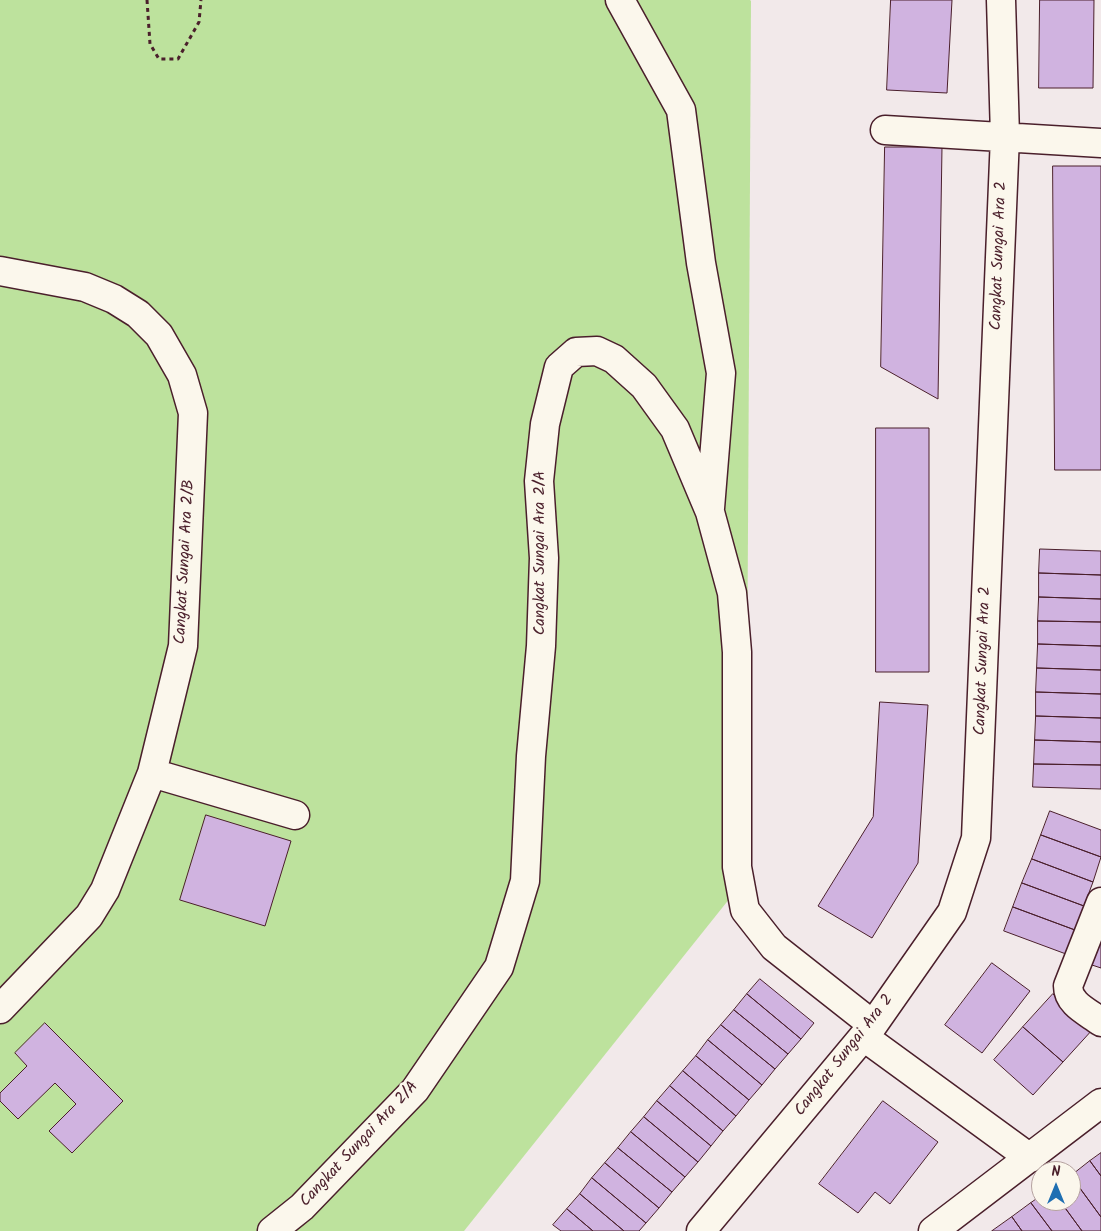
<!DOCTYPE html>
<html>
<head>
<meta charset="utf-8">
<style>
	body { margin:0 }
	#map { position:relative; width:1101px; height:1231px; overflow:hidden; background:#f2e9ea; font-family:Kalam,sans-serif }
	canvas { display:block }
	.north { position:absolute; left:1031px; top:1161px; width:50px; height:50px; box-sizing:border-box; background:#fbf7ec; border:1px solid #b4a19f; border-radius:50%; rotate:0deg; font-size:14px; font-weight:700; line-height:20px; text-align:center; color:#4a1f2b }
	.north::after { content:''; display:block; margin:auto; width:18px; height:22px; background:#1f6fb2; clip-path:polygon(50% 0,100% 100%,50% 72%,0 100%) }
</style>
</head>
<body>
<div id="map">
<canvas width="1101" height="1231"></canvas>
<div class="north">N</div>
</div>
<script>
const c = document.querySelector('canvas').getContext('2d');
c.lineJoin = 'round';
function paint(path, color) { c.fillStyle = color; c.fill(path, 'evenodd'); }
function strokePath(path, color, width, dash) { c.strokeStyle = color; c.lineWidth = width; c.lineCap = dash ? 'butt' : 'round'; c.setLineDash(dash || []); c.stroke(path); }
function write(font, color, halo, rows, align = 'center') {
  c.font = font + ' Kalam,sans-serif'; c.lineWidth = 5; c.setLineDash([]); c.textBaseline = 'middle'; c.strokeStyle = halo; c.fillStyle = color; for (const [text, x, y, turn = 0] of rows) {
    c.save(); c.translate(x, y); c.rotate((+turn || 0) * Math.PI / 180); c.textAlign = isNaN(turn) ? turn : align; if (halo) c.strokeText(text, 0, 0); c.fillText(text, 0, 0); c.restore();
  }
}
paint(new Path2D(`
	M0 0H750L751 1 746 878 464 1231H0Z`), '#bde29d');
const building = new Path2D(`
	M891 0H952L947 93 887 90Z
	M1040 0H1094L1093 88H1039Z
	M885 147H942L938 399 881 367Z
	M1053 166H1101V470H1055Z
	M876 428H929V672H876Z
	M1040 549 1101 551V575L1039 573Z
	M1039 573 1101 575V599L1039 597Z
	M1039 597 1101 599V622L1038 621Z
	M1038 621 1101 622V646L1038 644Z
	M1038 644 1101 646V670L1037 668Z
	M1037 668 1101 670V694L1036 692Z
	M1036 692 1101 694V718L1036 716Z
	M880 702 928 705 918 863 872 938 818 906 873 817Z
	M1036 716 1101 718V742L1035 740Z
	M1035 740 1101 742V765L1034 764Z
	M1034 764 1101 765V789L1033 787Z
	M1050 811 1101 830V857L1041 835Z
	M206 815 291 841 265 926 180 900Z
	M1041 835 1101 857 1093 882 1032 859Z
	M1032 859 1093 882 1084 906 1022 883Z
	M1022 883 1084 906 1075 930 1013 907Z
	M1013 907 1075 930 1066 954 1004 931Z
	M1101 937V968L1086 963Z
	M992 963 1030 991 982 1053 945 1025Z
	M760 979 814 1023 801 1039 747 994Z
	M747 994 801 1039 788 1054 734 1010Z
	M1053 994 1093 1029 1063 1062 1023 1027Z
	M734 1010 788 1054 775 1069 721 1025Z
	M45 1023 123 1101 72 1153 49 1131 76 1104 55 1083 18 1119 0 1101V1093L27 1066 15 1053Z
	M721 1025 775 1069 762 1085 708 1040Z
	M1023 1027 1063 1062 1033 1095 994 1060Z
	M708 1040 762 1085 749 1100 696 1056Z
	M696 1056 749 1100 736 1116 683 1071Z
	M683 1071 736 1116 723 1131 670 1086Z
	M670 1086 723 1131 711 1146 657 1101Z
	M657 1101 711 1146 698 1162 644 1117Z
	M883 1101 938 1142 890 1204 875 1192 858 1213 819 1184Z
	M644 1117 698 1162 685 1177 631 1132Z
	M631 1132 685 1177 672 1192 618 1148Z
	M618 1148 672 1192 659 1208 605 1163Z
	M1101 1153V1176L1090 1161Z
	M1090 1161 1101 1176V1217L1071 1176Z
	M605 1163 659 1208 646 1223 592 1178Z
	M1071 1176 1101 1217V1231H1082L1060 1201H1071Z
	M592 1178 646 1223 639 1231H624L580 1194Z
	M580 1194 624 1231H593L567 1209Z
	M1041 1196V1201H1060L1082 1231H1052L1031 1203Z
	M1031 1203 1052 1231H1022L1012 1217Z
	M567 1209 593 1231H561L553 1225Z
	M1012 1217 1022 1231H992Z`);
paint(building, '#d0b3e0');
strokePath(building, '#4a1f2b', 1);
const minor = new Path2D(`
	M620 0 681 110 701 263 721 373 710 508
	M885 130 1101 143
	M0 271 85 287 114 299 138 314 159 335 182 375 193 413 183 646 152 773 105 890 89 916 0 1009
	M152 773 295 815
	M1101 902 1068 986C1068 1004 1088 1012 1101 1022
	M864 1037 1030 1158
	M272 1231 302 1207 415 1090 499 967 525 881 531 756 541 646 544 558 539 481 545 424 559 367 576 352 597 351 614 359 644 386 675 429 710 512 732 593 737 652V867L745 910 774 947 873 1025
	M701 1231 873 1025 952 912 976 838 1005 136 1001 0
	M933 1231 1101 1103`);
strokePath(minor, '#4a1f2b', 31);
strokePath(new Path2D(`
	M147 0 150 44 159 59H178L199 22 201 0`), '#4a1f2b', 3, [4, 4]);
strokePath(minor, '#fbf7ec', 28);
write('16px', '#4a1f2b', '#fbf7ec', [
	["Cangkat Sungai Ara 2",1000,256,-88],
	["Cangkat Sungai Ara 2/A",541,553,-90],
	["Cangkat Sungai Ara 2/B",186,562,-87],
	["Cangkat Sungai Ara 2",984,661,-88],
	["Cangkat Sungai Ara 2",845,1056,-52],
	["Cangkat Sungai Ara 2/A",360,1145,-47]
]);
</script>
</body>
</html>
